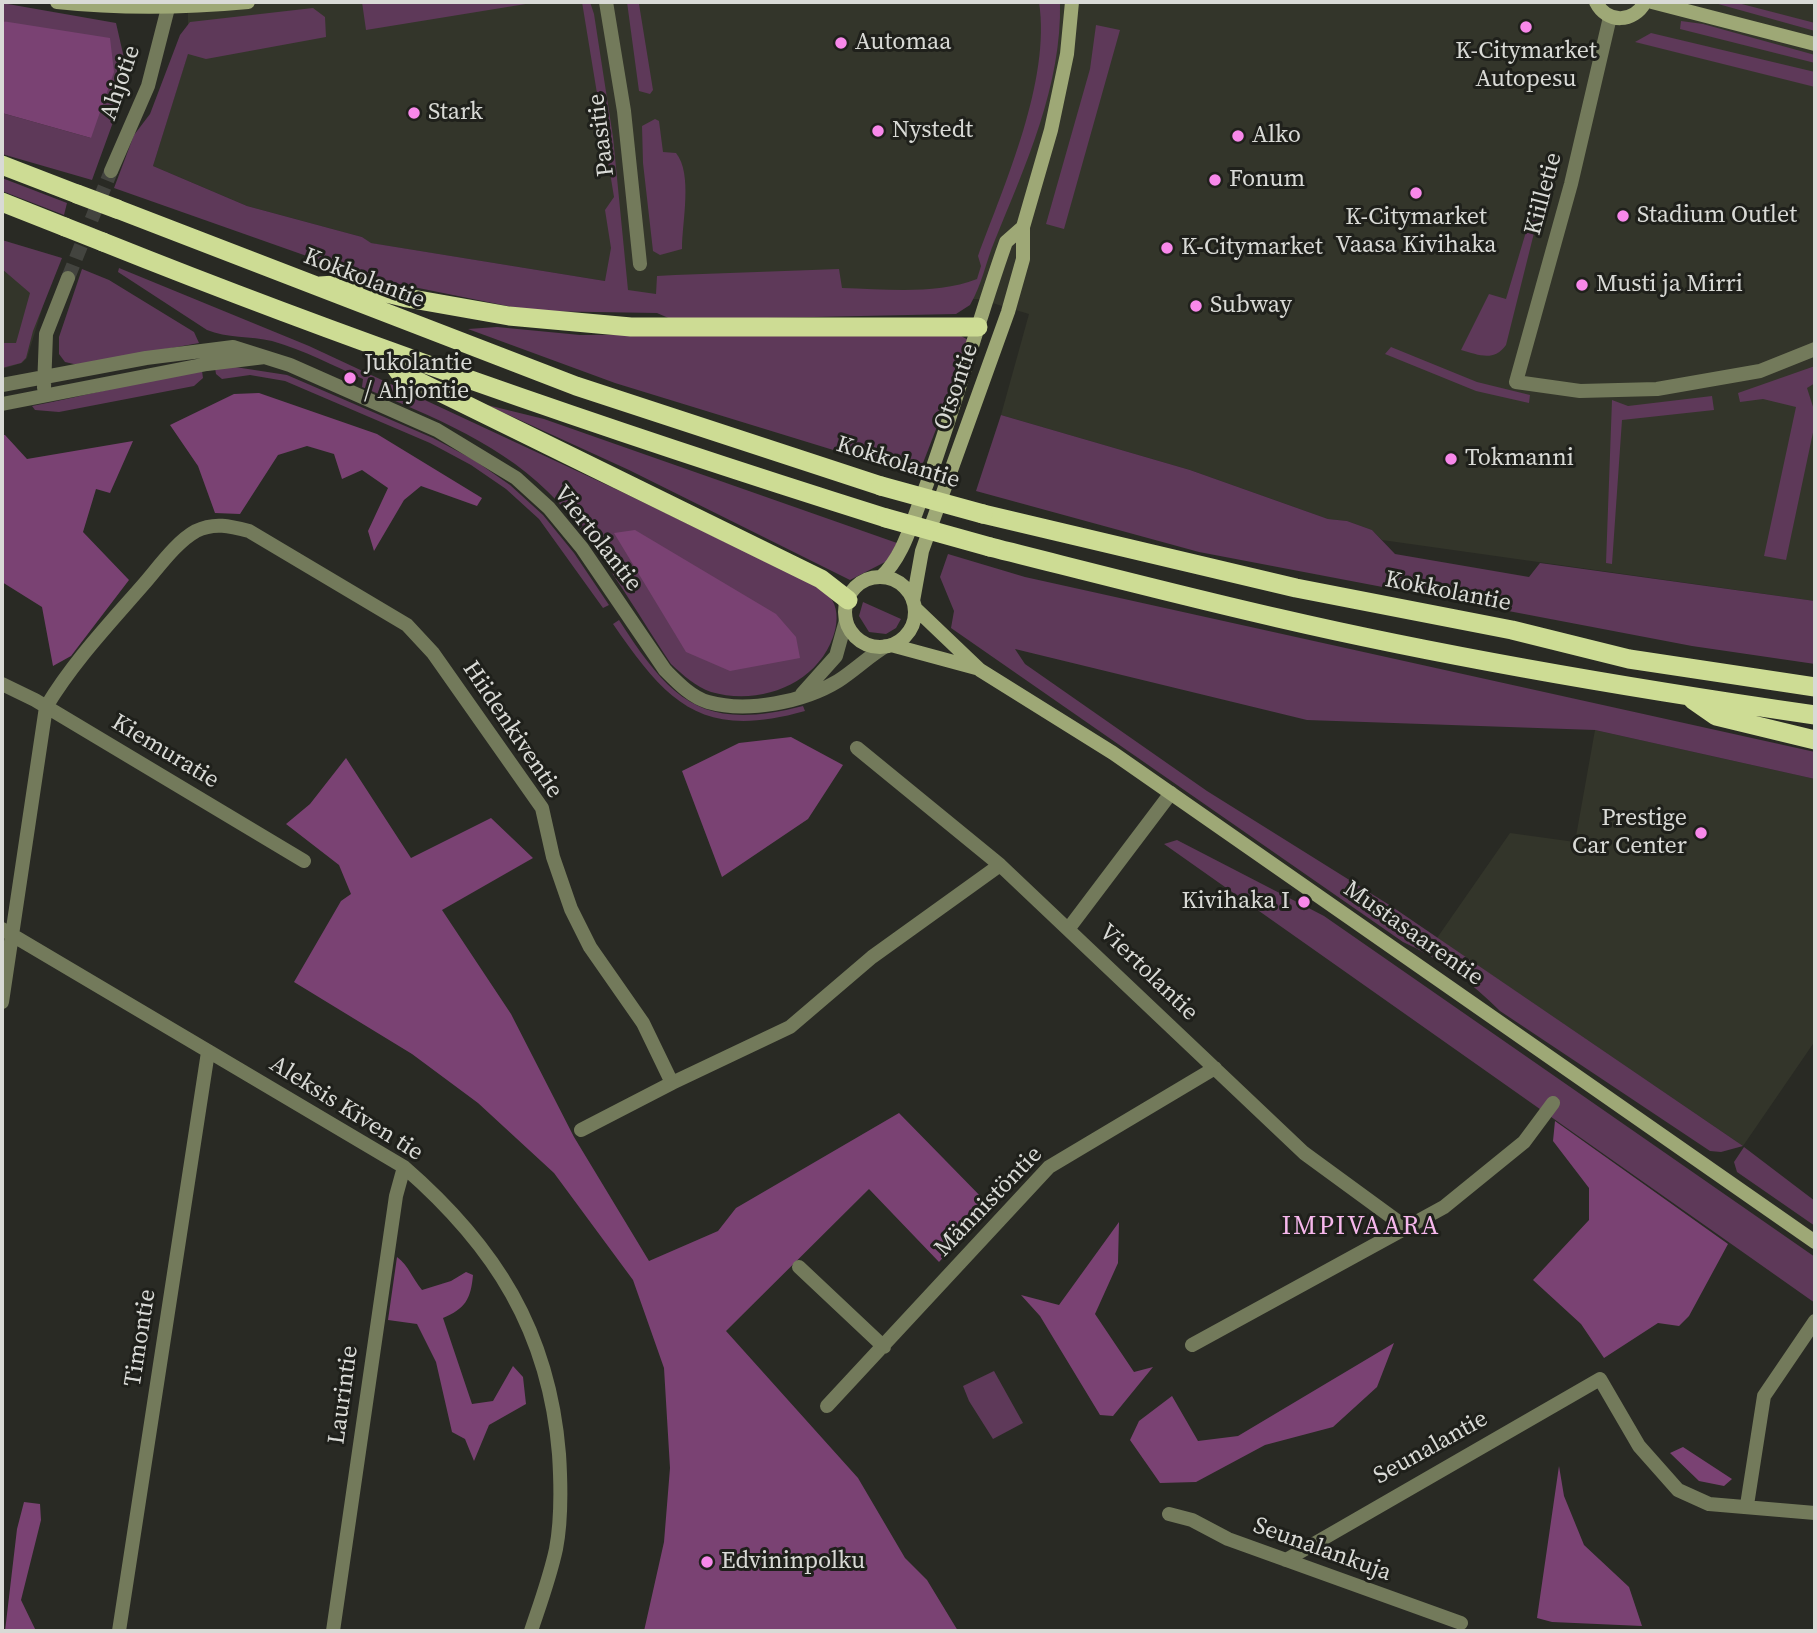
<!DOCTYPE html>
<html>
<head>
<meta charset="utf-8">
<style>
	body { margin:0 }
	#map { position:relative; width:1817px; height:1633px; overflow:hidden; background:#292a24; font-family:"Source Serif 4",serif }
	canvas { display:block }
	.frame { position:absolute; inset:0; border:4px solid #d9dad6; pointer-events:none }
</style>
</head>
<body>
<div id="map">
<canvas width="1817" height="1633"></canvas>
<div class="frame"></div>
</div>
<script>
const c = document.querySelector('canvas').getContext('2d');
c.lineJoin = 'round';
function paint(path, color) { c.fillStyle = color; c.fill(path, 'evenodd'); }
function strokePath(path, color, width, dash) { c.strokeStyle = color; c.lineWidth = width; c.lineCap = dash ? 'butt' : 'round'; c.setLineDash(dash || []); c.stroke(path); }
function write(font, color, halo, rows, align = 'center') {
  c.font = font + ' "Source Serif 4",serif'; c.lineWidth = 6; c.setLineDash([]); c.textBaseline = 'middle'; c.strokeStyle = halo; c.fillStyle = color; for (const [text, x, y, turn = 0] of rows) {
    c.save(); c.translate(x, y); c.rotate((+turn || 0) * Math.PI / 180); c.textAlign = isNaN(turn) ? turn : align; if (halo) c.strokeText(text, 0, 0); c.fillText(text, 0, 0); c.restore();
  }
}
paint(new Path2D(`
	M188 2H1815V601L1382 540 1372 530 1347 521 1328 519 1190 470 1001 415 1029 314 979 299 673 305 632 301 605 281 370 243 362 237 247 206 153 166 188 53Z
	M2 252 53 273 27 358 22 363 2 369Z
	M1595 730 1815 779V1041L1743 1146 1437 938 1510 833 1575 842Z`), '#33352a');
paint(new Path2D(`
	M362 2H538L366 30Z
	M582 2H590L594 14 613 137 628 290 656 294 657 276 675 275 839 269 842 288C886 289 936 295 977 279L981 266 978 256C1005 183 1051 80 1039 2H1060C1062 85 1026 164 995 240 986 261 982 285 970 305L956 314 673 320 657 313 532 311 369 278 114 188 134 135 150 114 180 35 190 22 313 8 325 17 326 37 206 59 188 54 153 166 247 206 362 237 371 243 605 281 611 248 605 210 614 197Z
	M627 2H652L639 4 653 90 650 94 639 91Z
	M1711 2H1734L1815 23V31Z
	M2 3 116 23 127 71 124 92 92 180 2 154V113L91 138 25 27 2 21Z
	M1681 21 1703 24 1815 55V63L1680 29Z
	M1096 25 1120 30 1064 229 1046 224 1090 69Z
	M1651 33 1815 72V87L1635 42Z
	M655 119 659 121 663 152 676 153C693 174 682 222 682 249L660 255 653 251 643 163 642 126Z
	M2 178 67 203 64 215 2 191Z
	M1531 215 1538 217 1506 345C1494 362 1479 355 1461 350L1489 294 1506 299Z
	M2 240 62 258 33 331 26 358 21 363 2 368V343H16L30 293 2 269Z
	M119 268 309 346 622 492 816 586C820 590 829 595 832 600 839 611 837 626 833 637 816 685 759 706 711 692 696 687 683 675 671 664 635 610 602 551 558 502 506 445 431 416 362 387L363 379C334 366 304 350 272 341 251 336 226 338 207 330L118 272Z
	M82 269 109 280 194 332 199 343 78 365 65 362 59 354V337Z
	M497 327 580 335 956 333 970 341 918 476 615 383 468 329Z
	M1391 347 1477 382 1530 395 1529 403 1476 391 1385 354Z
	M1815 366V383L1807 388 1815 413V423L1786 560 1764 556 1796 407 1763 399 1740 402 1738 393Z
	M235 367 287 375 433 438 474 460 510 485 543 515 574 553 609 605 603 608 539 519 506 489 471 465 430 443 285 381 250 375 222 379 216 374 215 368Z
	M202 371 203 378 194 386 59 412 35 410 32 406C89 395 144 380 202 371Z
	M1712 396 1714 410 1622 420 1612 564 1606 563 1612 400 1628 406Z
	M487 405 544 419 897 543 887 561 850 580 629 470Z
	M1001 415 1190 470 1328 519 1347 521 1372 530 1395 554 1529 577 1540 563 1815 601V664L1692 646 1199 552 976 491Z
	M948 554 1025 577 1815 752V779L1595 730 1307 720 1015 649 1025 664 1207 791 1391 906 1743 1146 1721 1152 1710 1151 1500 1011C1471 982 1441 959 1403 942L951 628 954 611 940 577Z
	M863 602 901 619 896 628 886 634 869 632 859 616Z
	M619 620C671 701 702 732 803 706L805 711C702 740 668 704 613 624Z
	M1177 840 1324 916 1815 1257V1303L1164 844Z
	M1744 1147 1815 1201V1226L1737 1172 1734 1162Z
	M994 1371 1023 1423 993 1439 969 1401 963 1386Z`), '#5e3959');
paint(new Path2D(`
	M2 21 110 38 114 72 91 138 2 113Z
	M259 393 377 434 482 498 477 506 421 486 404 500 374 551 368 531 388 488 362 470 342 479 334 454 307 446 278 455 240 514 215 513 198 466 170 425 234 394Z
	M2 435H5L27 459 133 441 110 493 96 489 83 532 129 580 71 656 53 666 42 607 2 582Z
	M635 530 776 614 796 637 800 658 730 671 686 652 614 533Z
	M791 737 843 765 808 819 722 877 682 771 739 743Z
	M346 758 411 858 491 818 533 858 442 910 511 1014 574 1137 649 1261 718 1231 736 1208 899 1113 990 1206 939 1262 869 1189 726 1331 858 1478 905 1558 927 1580 958 1631H644L664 1542 670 1468 664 1368 633 1280 554 1173 478 1103 412 1054 294 982 341 901 351 894 339 865 286 824 310 804Z
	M1555 1121 1728 1244 1689 1316 1679 1326 1658 1323 1604 1358 1581 1324 1533 1280 1589 1220V1188L1553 1141Z
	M1119 1222 1118 1263 1095 1314 1134 1372 1153 1367 1113 1416 1100 1415 1040 1316 1021 1295 1059 1305Z
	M397 1257C409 1266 412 1278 422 1290L451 1281 466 1272 473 1275C471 1299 465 1309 443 1318L472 1404 493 1401 513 1366 523 1377 526 1404 489 1425 474 1461 465 1439 452 1432 436 1362 417 1324 388 1320Z
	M1394 1343 1377 1387 1333 1427 1265 1445 1196 1482 1160 1483 1130 1440 1139 1421 1172 1396 1198 1441 1238 1436Z
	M1683 1447 1732 1479 1724 1486 1699 1481 1670 1453Z
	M1559 1466 1564 1496 1584 1545 1629 1587 1642 1626 1552 1622 1537 1618Z
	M24 1502 40 1504 41 1520 21 1600 36 1631H5L17 1529Z`), '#7a4273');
strokePath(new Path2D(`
	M68 278 111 171`), '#43443f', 14, [14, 7]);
strokePath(new Path2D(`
	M606 2 624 111 640 264
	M1610 17 1571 184 1516 382 1580 391 1657 389 1760 371 1815 349
	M2 684 35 700 304 861
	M857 748 1000 865 1304 1153 1408 1229
	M1069 928 1171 793
	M2 929 404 1167C495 1246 549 1331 559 1454 561 1485 562 1518 556 1549 550 1577 540 1604 531 1631
	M2 1002 46 707C73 662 109 624 143 585 158 568 176 542 196 531 214 522 230 526 249 531L407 625 433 653 542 808 553 857 571 909 590 947 643 1023 672 1083 790 1027 872 957 1000 865
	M581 1130 672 1083
	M799 1267 884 1347
	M1192 1345 1444 1207 1524 1142 1553 1103
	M827 1406 1049 1167 1215 1068
	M1747 1505 1764 1396 1815 1321
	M1169 1514 1192 1520 1228 1539 1461 1623
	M1286 1560 1600 1379 1639 1446 1678 1490 1709 1504 1815 1513
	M119 1631 208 1052
	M333 1631 396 1196 404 1167`), '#737a5b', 14);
strokePath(new Path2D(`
	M111 171 148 86 168 8
	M2 385 146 358 233 347 290 365 437 430 516 478 549 508 582 548 665 670C677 682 691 697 708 702 747 713 804 702 838 681 855 670 869 656 886 646
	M44 388 46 334 68 278
	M2 404 207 364 265 357
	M802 694 836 656 846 620`), '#737a5b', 14);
strokePath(new Path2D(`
	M57 2C122 9 184 8 248 2
	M1596 2C1607 24 1634 23 1645 2
	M1652 2 1815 44
	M881 577C903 557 911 524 922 497 954 413 976 326 1006 242L1023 227
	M845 612a35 35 0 1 1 70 0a35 35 0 1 1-70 0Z
	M913 601 922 551 1008 312 1023 259V227L1051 130 1067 54 1072 2
	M915 608 980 670 1113 753 1815 1242
	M891 645 976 668`), '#9ea876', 14);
strokePath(new Path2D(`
	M2 165 77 194
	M2 202 65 227
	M117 209 576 386 881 486
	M103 242C360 345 622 435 886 518
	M320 286 350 284 407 298 509 316 631 327H978
	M383 349 399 372 821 579 848 600
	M983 514 1296 588 1512 630 1629 659 1815 687
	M990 547C1086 571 1182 596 1278 618 1455 659 1635 689 1815 715
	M1693 700 1716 716 1815 740`), '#cddc94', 19);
strokePath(new Path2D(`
	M77 194 117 209
	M65 227 103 242
	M881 486 983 514
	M886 518 990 547`), '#cddc94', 19);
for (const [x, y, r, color] of [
	[1526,27,7,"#f888ea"],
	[841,43,7,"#f888ea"],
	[414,113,7,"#f888ea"],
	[878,131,7,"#f888ea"],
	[1238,136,7,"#f888ea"],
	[1215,180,7,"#f888ea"],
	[1416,193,7,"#f888ea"],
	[1623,216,7,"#f888ea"],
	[1167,248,7,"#f888ea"],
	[1582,285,7,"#f888ea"],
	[1196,306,7,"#f888ea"],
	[350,378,7,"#f888ea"],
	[1451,459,7,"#f888ea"],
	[1701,833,7,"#f888ea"],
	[1304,902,7,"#f888ea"],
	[707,1562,7,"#f888ea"]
]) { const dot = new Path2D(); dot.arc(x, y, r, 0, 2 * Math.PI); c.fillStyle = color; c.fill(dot); strokePath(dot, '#1f201b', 2.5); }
write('24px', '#d9dad6', '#1f201b', [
	["Automaa",855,43],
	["K-Citymarket",1526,52,"center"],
	["Autopesu",1526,80,"center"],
	["Stark",428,113],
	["Nystedt",892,131],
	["Alko",1252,136],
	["Fonum",1229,180],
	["Stadium Outlet",1637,216],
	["K-Citymarket",1416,218,"center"],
	["Vaasa Kivihaka",1416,246,"center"],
	["K-Citymarket",1181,248],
	["Musti ja Mirri",1596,285],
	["Subway",1210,306],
	["Jukolantie",364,364],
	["/ Ahjontie",364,392],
	["Tokmanni",1465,459],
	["Prestige",1687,819,"right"],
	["Car Center",1687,847,"right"],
	["Kivihaka I",1290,902,"right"],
	["Edvininpolku",721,1562]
], 'left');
write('24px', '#d9dad6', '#1f201b', [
	["Ahjotie",121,83,-71],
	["Paasitie",602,135,-97],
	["Kiilletie",1544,194,-75],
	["Kokkolantie",364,279,21],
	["Otsontie",957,387,-71],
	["Kokkolantie",898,463,17],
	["Viertolantie",597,539,52],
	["Kokkolantie",1448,592,11],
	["Hiidenkiventie",512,730,56],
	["Kiemuratie",165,752,31],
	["Mustasaarentie",1413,934,35],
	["Viertolantie",1148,973,44],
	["Aleksis Kiven tie",346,1109,32],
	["Männistöntie",989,1202,-46],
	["Timontie",141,1338,-81],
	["Laurintie",344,1395,-82],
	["Seunalantie",1431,1448,-29],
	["Seunalankuja",1322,1550,20]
]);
c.letterSpacing = '2px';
write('26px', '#f6b7ec', '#1f201b', [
	["IMPIVAARA",1361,1227]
]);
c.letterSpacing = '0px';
</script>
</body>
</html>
